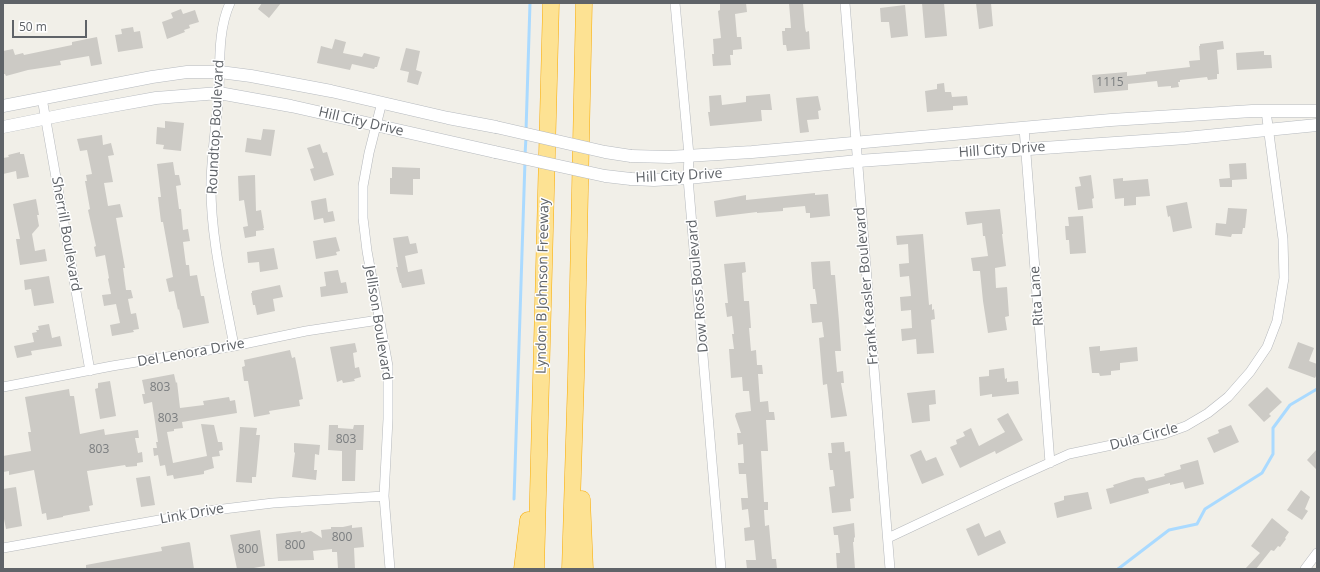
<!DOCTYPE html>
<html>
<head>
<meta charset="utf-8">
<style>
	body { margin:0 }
	#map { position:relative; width:1320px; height:572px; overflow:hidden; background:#f1efe8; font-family:"Open Sans",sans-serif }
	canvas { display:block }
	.frame { position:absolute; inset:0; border:4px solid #5f6368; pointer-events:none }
	.scale { position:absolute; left:12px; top:20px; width:75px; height:18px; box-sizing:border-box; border:2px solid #5f6368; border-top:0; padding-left:5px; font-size:12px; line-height:14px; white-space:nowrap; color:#5f6368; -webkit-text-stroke:3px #fff; paint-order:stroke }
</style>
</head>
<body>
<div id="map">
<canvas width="1320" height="572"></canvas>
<div class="frame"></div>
<div class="scale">50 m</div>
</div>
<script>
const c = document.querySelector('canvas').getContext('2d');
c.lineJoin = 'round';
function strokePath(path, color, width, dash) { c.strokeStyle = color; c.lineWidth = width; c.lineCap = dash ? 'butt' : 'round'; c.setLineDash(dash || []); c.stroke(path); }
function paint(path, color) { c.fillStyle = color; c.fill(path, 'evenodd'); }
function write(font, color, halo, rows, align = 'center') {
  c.font = font + ' "Open Sans",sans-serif'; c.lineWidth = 3; c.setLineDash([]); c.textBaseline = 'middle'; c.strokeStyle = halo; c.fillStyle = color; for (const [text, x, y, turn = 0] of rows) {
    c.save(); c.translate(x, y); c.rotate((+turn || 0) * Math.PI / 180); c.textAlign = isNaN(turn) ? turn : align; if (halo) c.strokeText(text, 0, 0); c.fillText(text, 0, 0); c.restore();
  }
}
strokePath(new Path2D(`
	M526 131 530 3
	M525 155 526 137
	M514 499 525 161
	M1118 569 1169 530 1197 524 1205 509 1262 473 1273 454V428L1290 405 1317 389`), '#aadaff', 3);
paint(new Path2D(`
	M262 3H281L269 18 258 9Z
	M720 3H746L747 12 735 14 737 37H741L742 49 733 50V55H730L731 65 713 66 712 54H714L713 39 721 38 718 11 720 10Z
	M789 3H803L805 27 806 32 809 31 810 49 787 51 786 45H783L782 31H785V28H791Z
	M922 3H944L947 36 925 38Z
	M976 3H991L993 26 979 29Z
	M905 5 908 36 891 38 889 22H881L880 8Z
	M181 9 183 14 195 10 199 22 189 25 190 28 184 30 185 32 167 39 162 22 173 18 171 13Z
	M133 27 134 32 140 31 143 48 118 52 115 35 122 34 121 29Z
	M97 37 102 64 91 66 89 56 60 61 61 65 28 70 6 76 5 74H3V51L13 49 15 55 23 53 24 55 72 45V42Z
	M335 39 346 42 343 53 362 57 364 53 380 57 377 67H375L374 69 352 64 350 70 317 63 321 46 332 49Z
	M1223 41 1224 49 1217 50 1219 74H1217V79L1208 80 1207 77 1180 80V82H1178L1179 87 1171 88V86L1158 87 1157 81 1128 84V90L1094 93 1092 75 1127 72V76L1146 74V72L1190 67 1189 61 1200 60 1199 46H1200V44Z
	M406 48 420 51 416 70 422 72 418 85 407 82 409 72 400 70Z
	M1264 51V55H1271L1272 68 1237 70 1236 53Z
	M944 83 945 92H951L952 97 967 96 968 105 953 106V110L927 112 925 91 937 89V84Z
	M770 94 772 110H761L762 121 710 126 708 112H710L709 96 721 95 722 105 746 102V96Z
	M818 96 821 110 818 111 819 119 807 120 809 132 800 133 796 98Z
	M165 121 184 123 181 151 163 149 164 145 156 144 157 127 165 128Z
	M263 129 275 130 271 156 245 152 247 138 261 140Z
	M102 135 103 145 111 143 114 155 108 156 113 182 104 183 108 206 120 204 123 217 116 218 125 268H123L126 290H131L133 298 128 299 131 314 136 313 139 329 133 330 134 332 112 336 110 325 120 323 116 304 104 306 102 295 111 294 108 279 109 278 105 255 96 257 94 247 96 246 88 210 90 209 85 181H87L86 175 92 174 87 150 80 151 77 139Z
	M320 144 323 153 327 152 334 175 314 181 310 169 314 168 307 148Z
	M20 152V154H24L29 177 17 179 16 171 3 174V158L9 157 8 155Z
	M173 162 175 175H179L181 185 176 186 179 209H181L183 230 188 229 190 241 183 242 186 265H189L190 276 197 275 201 296H204L209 323 183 328 179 309 178 310 174 291 169 292 166 279 173 277 163 222H161L158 197H161L157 164Z
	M1246 163 1247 179 1232 180V187H1220L1219 179 1230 178 1229 164Z
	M392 167 420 168V179H413V195L390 194V178H392Z
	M255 175 256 211 261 210 264 228H263L264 230 256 231V236L245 238 243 227 248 226 244 200 239 201 238 176Z
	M1091 175 1094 198 1092 199 1093 208 1078 210 1075 187 1081 186 1079 177Z
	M1123 178V181L1148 179 1150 196 1136 197V205L1124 206V198L1115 199 1113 179Z
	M815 193V195L828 194 830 216 810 218V213H806L805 206 783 208V211L757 213V212L716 217 714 201 746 195V200Z
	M326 198 328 212 333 211 335 221 324 223 323 218 314 220 311 201Z
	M36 199 39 215H37L39 226 32 234 35 251 45 249 47 261 20 265 16 239H20L13 204Z
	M1187 202 1192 228 1173 232 1170 216 1168 217 1166 206Z
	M1228 208 1247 209 1245 228H1243L1242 234H1232L1231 237 1215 235 1216 223 1226 224Z
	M1000 209 1003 234H1002L1006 266 995 268 996 288 1007 287 1009 316 1005 317 1007 330 988 333 983 301 980 271H973L971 258 988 256 985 236H983L982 223 967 225 965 212Z
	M1083 216 1086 253 1070 254 1069 240H1066L1065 226H1069L1068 217Z
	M923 234 929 305 932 304V310L934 309 935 319 931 320 934 353 917 354 916 339 902 341 901 329 912 328 911 310 901 311 900 297 911 296 909 276 900 277 899 264 909 263 908 244 897 245 896 236Z
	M408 236 410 244 416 243 418 253 405 256 408 272 422 269 425 284 402 288 401 283H400L396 267H398L393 238Z
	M336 237 340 251 336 252 337 255 316 259 313 241Z
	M274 248 278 269 260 272 259 262 248 263 247 252Z
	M830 261 831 275H835L839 321 841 351H835L837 372 843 371 844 383H841L847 416 831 418 827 384 823 385 819 338 824 337 822 322 812 323 810 304H817L815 289H813L811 262Z
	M745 262 746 272 742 273 744 301H749L751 328H749L751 351 756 350 757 365H762L763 374H758L760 402 768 401 769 412H774L775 420H766L768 451H761L764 502H768V510H764L765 526 769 525 772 559H776L777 569H747L746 560H756L754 540 745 541 744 528 750 527 748 509 742 510 741 498H748L746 474H739L738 463H744L743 444 738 445 737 433H741L735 416 736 413 751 411 749 391H743L742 377 731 378 729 349H734L732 334H734L732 316 727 317 725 303H728L724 264Z
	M338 270 341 283 346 282 348 293 321 297 320 287 326 286 324 272Z
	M49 276 54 303 34 306 31 289 25 290 24 280Z
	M280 285 283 297 273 299 275 311 257 315 255 305H253L251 293H252V291Z
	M49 324 52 338 60 336 62 346 31 351 32 355 17 358 14 346 34 342 32 333 37 332 36 330H39L38 326Z
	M1298 342 1314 348 1309 361 1317 364V374L1315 378 1288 368Z
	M355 343 357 352 353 353 355 368 359 367 361 377 354 379 355 381 343 383 342 380 337 382 330 347Z
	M1100 346V351L1137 347 1138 361 1120 363V370L1111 371V375L1100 376 1099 373H1092L1089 347Z
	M290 350 292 358 295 357 298 372 303 399 299 400 300 406 269 411 270 414 254 417 248 381H244L242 367 245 366 244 360Z
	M1004 368 1005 379 1007 378V382L1018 381 1019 394 992 397V394L980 396 979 377 989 376V370Z
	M174 374 176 383 177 382 180 408 204 405 203 401 229 397 230 401 235 400 237 413 182 422 183 428 174 429V431L167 432 173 463 207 456 201 424 214 425 218 442H222L223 450 219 451 220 456 212 457 214 468 204 471V474L174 479 173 475 167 476 165 465 160 466 158 455 154 456 153 448H157L156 442H158L152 402 144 404 142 394H145L142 380Z
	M110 381 116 416 100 419 95 389 98 388V383Z
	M1267 387 1282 402 1269 414 1271 416 1264 422 1248 405Z
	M69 389 70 396H74L80 434 104 429 105 435 138 430 139 438H135L138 453 142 452 143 462 137 463V466L126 467 125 465 87 471 93 505 89 506 90 511 63 516V517L47 520 46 513 42 514 34 470 9 475V471L3 472V456L31 451 28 432H31L25 397Z
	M935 390 936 404 929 405 930 421 912 423 907 393Z
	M1008 413 1023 440 996 454 995 451 960 468 950 447 957 444 956 440 965 436 963 432 971 428 979 446 1005 432 997 419Z
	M329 425H338V428L353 429 354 425H364L363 450H356L355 481H342V451L328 450Z
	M1231 425 1239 442 1214 453 1207 438 1219 433 1218 430Z
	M240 427 257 428 256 435H260L256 477H252V483L236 482Z
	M844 442 845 452 850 451 854 498 850 499 851 511 832 513 829 487 835 486 833 470H830L828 453H832L831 443Z
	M294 443 320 445 319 455 315 454 314 470H317L316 480 292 477 295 453 294 452Z
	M1317 449V470L1307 460Z
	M921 450 926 461 936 457 944 475 922 484 910 455Z
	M1198 460 1204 484 1185 489 1183 482 1170 485V483L1148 489 1149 493 1110 504 1106 489 1114 487 1113 485 1135 478 1144 477 1146 481 1165 476 1164 474 1181 469 1180 465Z
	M150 476 155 505 141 507 136 478Z
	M16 487 22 526 6 529 3 514V489Z
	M1301 490 1310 497 1305 509 1308 511 1302 520 1287 510Z
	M1088 492 1092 509 1057 518 1054 503 1064 500V496Z
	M1272 518 1289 532 1285 538 1286 539 1280 547 1278 546 1274 551 1271 550 1256 569H1245L1260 553 1251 546Z
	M854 523 855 537 854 538V542H853L855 569H837L836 553H840L838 535H834L833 527Z
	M979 523 985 537 1000 530 1006 543 978 556 966 529Z
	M352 525V528L362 527 364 547 354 548 355 569H338L337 552H332V549L313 551 314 560 278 561 276 534 301 531V533L311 531 322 538 321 530 331 529V527H343Z
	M260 530 265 566 248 569H237L230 535Z
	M189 542 190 543 194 569H86V565L162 551 161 547Z`), '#cccac5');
const street = new Path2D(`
	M230 3C218 29 220 61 219 90 217 120 212 151 211 181 210 236 224 292 234 346
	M675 3 689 155 688 178 721 569
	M845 3 890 569
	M42 98 90 371
	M382 102 369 153 363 186V218L367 251 388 366V419L384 496 390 569
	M1024 128 1050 463
	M3 387 112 366 234 346 306 331 379 320
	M888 538 1009 481 1069 454 1164 434 1186 426 1208 413 1228 397 1250 372 1267 347 1277 321 1284 278 1283 239 1266 111
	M3 548 215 510 273 503 384 496
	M1305 569 1317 553`);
const secondary = new Path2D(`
	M3 106 152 77 187 72H220L251 76 331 91 448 118 496 127
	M3 127 73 113 156 98 219 93 291 106 495 152
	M631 156 669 157 752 152 1111 120 1252 111H1317
	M631 179 654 180 688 178 858 161 1186 138 1317 125`);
const highway = new Path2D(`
	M582 499 585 569
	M522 569 528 520
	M536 569 551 3
	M570 569 576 377 584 3`);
strokePath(street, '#b5b8bc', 10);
strokePath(secondary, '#b6babf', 13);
strokePath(highway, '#f9ab00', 17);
strokePath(street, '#fff', 9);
strokePath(secondary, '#fff', 12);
strokePath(highway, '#fde293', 16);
const secondaryBridge = new Path2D(`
	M496 127 605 152 631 156
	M495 152 605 176 631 179`);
strokePath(secondaryBridge, '#b6babf', 13, []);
strokePath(secondaryBridge, '#fff', 12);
write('12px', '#7a7d7f', null, [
	["1115",1110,83],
	["803",160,388],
	["803",168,419],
	["803",346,440],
	["803",99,450],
	["800",342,538],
	["800",295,546],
	["800",248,550]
]);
write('14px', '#5f6368', '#fff', [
	["Hill City Drive",361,122,13],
	["Roundtop Boulevard",216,127,-87],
	["Hill City Drive",1002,150,-4],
	["Hill City Drive",679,176,-3],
	["Sherrill Boulevard",66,234,80],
	["Lyndon B Johnson Freeway",543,286,-89],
	["Dow Ross Boulevard",698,286,-95],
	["Frank Keasler Boulevard",867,286,-95],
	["Rita Lane",1037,296,-94],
	["Jellison Boulevard",378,323,81],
	["Del Lenora Drive",191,353,-10],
	["Dula Circle",1144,437,-15],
	["Link Drive",192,514,-10]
]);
</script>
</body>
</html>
